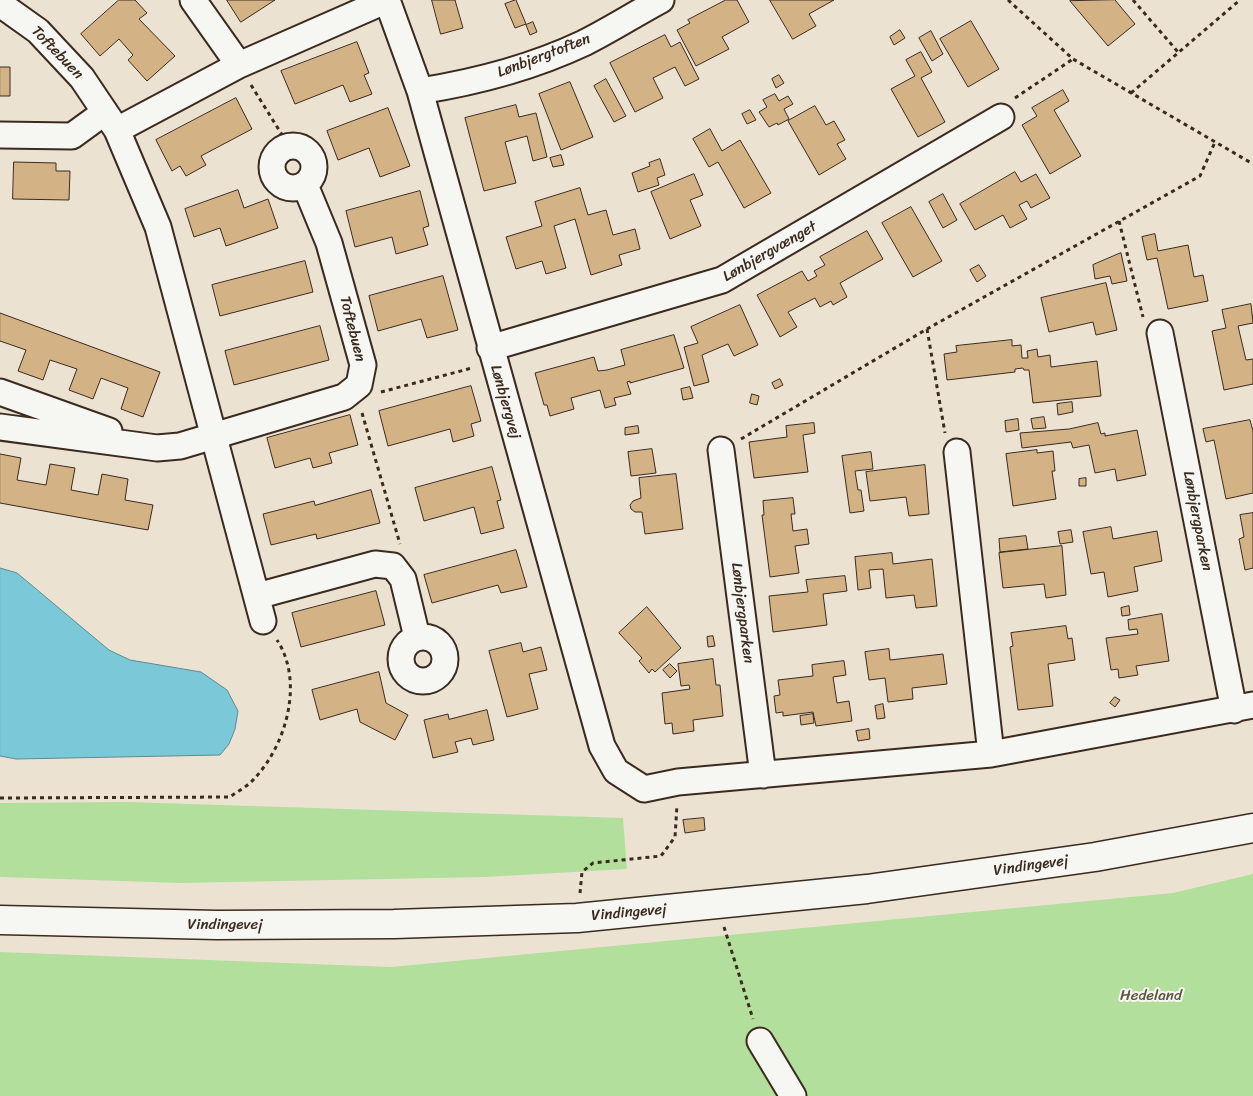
<!DOCTYPE html>
<html>
<head>
<meta charset="utf-8">
<style>
	body { margin:0 }
	canvas { display:block; background:#ece2d2 }
</style>
</head>
<body>
<canvas width="1253" height="1096"></canvas>
<script>
const c = document.querySelector('canvas').getContext('2d');
c.lineJoin = 'round';
function paint(path, color) { c.fillStyle = color; c.fill(path, 'evenodd'); }
function strokePath(path, color, width, dash) { c.strokeStyle = color; c.lineWidth = width; c.lineCap = dash ? 'butt' : 'round'; c.setLineDash(dash || []); c.stroke(path); }
function write(font, color, halo, rows, align = 'center') {
  c.font = font + ' Sriracha,sans-serif'; c.lineWidth = 4; c.setLineDash([]); c.textBaseline = 'middle'; c.strokeStyle = halo; c.fillStyle = color; for (const [text, x, y, turn = 0] of rows) {
    c.save(); c.translate(x, y); c.rotate((+turn || 0) * Math.PI / 180); c.textAlign = isNaN(turn) ? turn : align; if (halo) c.strokeText(text, 0, 0); c.fillText(text, 0, 0); c.restore();
  }
}
paint(new Path2D(`
	M128 802 623 818 627 869 486 877 181 883 0 877V803Z
	M1253 874V1096H0V952L391 967 1173 893Z`), '#b3df9d');
const water = new Path2D(`
	M0 568 17 573 109 650 130 660 201 672 227 690 238 711 235 729 229 744 220 755 16 759 0 756Z`);
paint(water, '#7bc9d8');
strokePath(water, '#61898e', 1);
const building = new Path2D(`
	M119 0H135L147 13 139 19 175 56 147 81 128 60 133 55 119 39 100 56 81 34Z
	M227 0H275L241 22Z
	M432 0H455L463 28 441 34Z
	M516 0 526 24 515 28 505 4Z
	M726 0H737L749 22 722 37 729 49 696 66 677 30 690 23 688 20Z
	M770 0H834L809 14 816 26 793 39Z
	M1115 0 1135 24 1108 46 1070 1Z
	M971 21 999 69 968 87 940 39Z
	M533 22 537 32 530 35 526 25Z
	M900 30 905 38 894 45 890 37Z
	M931 31 943 54 932 61 919 38Z
	M665 35 671 47 680 42 699 79 685 86 675 67 653 78 663 98 635 112 610 63Z
	M357 42 369 73 364 75 372 94 350 102 343 85 295 104 281 71Z
	M921 52 932 72 921 78 945 122 918 137 891 89 915 76 906 60Z
	M0 67H10V96H0Z
	M779 75 784 83 776 88 772 79Z
	M606 79 626 116 614 122 594 86Z
	M570 82 593 137 561 150 539 94Z
	M1063 90 1069 101 1054 110 1081 156 1050 174 1022 125 1037 116 1032 108Z
	M775 94 779 101 788 96 793 104 784 109 789 119 778 125 777 123 769 127 759 112 767 107 763 100Z
	M236 98 252 129 201 156 206 165 186 176 180 166 172 171 156 140Z
	M516 105 519 117 536 113 547 157 533 161 527 136 505 142 516 183 484 191 465 118Z
	M815 106 826 125 834 121 845 140 837 144 846 159 819 175 788 121Z
	M388 108 410 166 380 177 369 148 338 160 327 131Z
	M750 110 756 120 747 124 742 114Z
	M710 129 722 151 740 140 771 193 744 208 718 162 709 167 693 139Z
	M561 155 564 165 553 167 550 158Z
	M660 159 665 175 657 178 659 185 638 192 632 173 650 166 649 163Z
	M14 162 56 163V171H70L69 200 13 199Z
	M1015 172 1021 182 1036 174 1050 198 1031 208 1027 201 1019 205 1027 219 1010 228 1003 215 975 230 960 204Z
	M694 174 703 195 690 200 701 226 670 239 651 192Z
	M580 188 588 215 606 210 613 235 635 229 640 249 619 255 622 265 591 275 575 219 554 226 566 268 546 274 542 261 516 269 506 237 542 226 535 202Z
	M238 190 244 208 268 199 278 228 226 246 220 228 194 237 185 209Z
	M420 191 429 226 423 228 428 245 396 254 392 237 355 247 346 211Z
	M943 194 957 220 943 228 929 202Z
	M911 207 942 261 913 277 882 223Z
	M867 231 883 259 840 283 847 297 833 305 831 301 820 307 815 298 788 312 797 327 780 337 757 295 802 271 808 281 817 276 814 271 825 265 820 257Z
	M1155 234 1158 251 1188 245 1194 277 1203 275 1208 301 1168 309 1157 258 1147 260 1142 237Z
	M1121 253 1127 281 1112 284 1110 276 1095 279 1093 265Z
	M305 261 313 292 220 316 212 285Z
	M979 265 986 276 977 282 970 270Z
	M443 276 458 330 427 338 421 319 378 331 369 296Z
	M1106 283 1117 330 1096 335 1093 322 1049 332 1041 298Z
	M1251 304 1253 323 1238 326 1246 360 1253 359V384L1224 390 1212 331 1226 328 1222 310Z
	M740 305 758 345 734 356 728 344 702 355 709 382 694 386 684 347 698 343 691 327Z
	M0 313 160 372 143 417 121 409 128 388 101 378 93 399 69 390 77 369 50 360 43 380 18 371 26 350 0 341Z
	M320 326 329 360 234 385 225 351Z
	M674 335 684 368 630 383V381L627 382 631 394 614 398 616 405 605 408 600 390 571 398 574 409 550 416 547 405H544L535 373 594 357 598 371 607 370 625 365 621 350Z
	M1012 340V346L1021 345 1022 358H1028L1027 351 1037 349 1038 357 1050 355 1051 367 1097 361 1101 396 1033 403 1029 370H1024L1023 368 1015 369V372L947 380 944 354 957 352 956 346Z
	M780 379 783 385 775 389 772 383Z
	M471 386 481 421 471 424 474 436 453 442 450 429 388 446 379 411Z
	M690 387 693 398 683 400 681 389Z
	M752 394 759 396 757 405 750 403Z
	M1072 402 1073 412 1058 415 1057 404Z
	M350 415 358 445 329 453 332 463 313 468 310 458 275 468 267 438Z
	M1044 417 1046 428 1033 429 1031 419Z
	M1018 419 1019 430 1006 432 1005 421Z
	M1250 420 1253 431V493L1226 499 1214 440 1206 442 1203 429Z
	M814 423 815 433 803 435 808 472 754 478 749 442 787 437 786 426Z
	M1098 423 1101 434 1105 433V436L1137 430 1146 475 1117 481 1115 469 1095 473 1089 445 1073 448 1071 442 1022 448 1020 433 1069 429Z
	M638 426 639 433 625 435V428Z
	M652 449 656 473 631 476 628 452Z
	M1037 450V453L1053 451 1055 471H1052L1056 499 1013 506 1006 454Z
	M871 452 873 469 855 471 858 490H861L864 511 850 513 842 456Z
	M0 454 21 458 17 480 46 485 50 464 75 468 71 490 98 495 102 474 128 479 125 500 153 505 148 530 0 503Z
	M925 465 929 514 909 516 906 497 870 501 866 472Z
	M492 467 501 500 497 501 504 528 481 534 474 507 424 521 415 488Z
	M676 474 683 529 645 534 642 512H635L631 509 630 505 633 501 641 498 639 478Z
	M1086 478V486H1079V479Z
	M371 490 380 523 317 539 316 534 271 545 263 514 314 501 315 505Z
	M793 498 795 514H791L793 531 807 529 809 544 795 546 799 573 770 577 762 515H764L763 501Z
	M1253 513V568L1245 570 1239 539 1244 537 1240 515Z
	M1111 527 1113 539 1157 531 1162 561 1134 567 1138 591 1108 597 1104 572 1091 574 1083 532Z
	M1071 530 1073 542 1060 544 1058 532Z
	M1026 536 1028 549 1000 552 999 539Z
	M1062 546 1066 595 1046 598 1044 584 1003 588 999 553Z
	M516 550 527 587 501 593 498 585 432 603 424 575Z
	M892 553 893 564 932 559 937 606 916 608 914 595 886 598 883 569 869 570 871 588 858 590 855 557Z
	M845 576 847 591 823 594 827 625 773 632 769 596 808 592 806 580Z
	M376 591 385 625 301 647 292 613Z
	M1129 606 1130 615 1122 616 1121 608Z
	M647 607 681 648 655 672 652 669 649 673 639 661 642 658 619 633Z
	M1162 614 1169 661 1136 666 1138 675 1119 678 1118 669 1111 670 1106 638 1138 634 1137 629 1129 630 1128 620Z
	M1066 626 1068 639 1072 638 1075 660 1048 664 1053 706 1018 710 1010 647 1013 646 1011 633Z
	M713 636 715 646 708 647 707 637Z
	M521 643 523 652 541 647 547 670 529 674 538 709 507 717 489 651Z
	M889 649 890 660 943 654 947 684 912 688 913 699 888 702 885 678 869 680 865 652Z
	M713 659 716 685H720L723 716 693 720 694 731 673 734 672 723 665 724 662 693 690 689 689 685 681 686 678 664Z
	M844 661 846 675 833 677 837 703 849 701 852 721 816 726 813 712 783 716V712L776 713 774 696 780 695 778 680 813 676 812 665Z
	M670 664 677 671 670 678 663 670Z
	M379 672 386 703 408 715 395 740 360 722 357 709 320 720 312 690Z
	M1115 697 1120 700 1115 707 1110 703Z
	M883 704 885 718 877 719 875 706Z
	M487 710 494 740 473 745 471 738 455 742 458 752 433 758 424 720 448 714 449 719Z
	M813 714 814 723 801 725 800 716Z
	M869 729 870 739 858 741 856 731Z
	M704 818 705 830 685 833 683 820Z`);
paint(building, '#d3b386');
strokePath(building, '#3b2a1e', 1);
const minor = new Path2D(`
	M193 0 239 65
	M387 0 420 91 602 746 616 771 644 789 678 782 991 754 1253 705
	M0 4 38 31 82 78 117 130 158 227 263 621
	M420 91C477 82 531 68 584 43 610 30 635 14 661 0
	M117 130 239 65 387 0
	M0 135 72 136 105 112
	M272 167a21 21 0 1 1 42 0a21 21 0 1 1-42 0Z
	M1160 333 1234 710
	M490 348 722 280 1001 117
	M0 392 109 431
	M0 427 157 448 180 446 344 397 359 385 363 365 329 243 305 185
	M721 450 763 775
	M957 452 991 754
	M257 596 375 564 393 566 403 579 417 637
	M401 659a22 22 0 1 1 44 0a22 22 0 1 1-44 0Z
	M760 1041 793 1096`);
const secondary = new Path2D(`
	M0 920 217 925 394 924 577 918 867 889 1095 857 1253 828`);
strokePath(minor, '#3b2a1e', 29);
strokePath(secondary, '#3b2a1e', 31);
strokePath(new Path2D(`
	M1008 0 1073 59 1253 164
	M1133 0 1178 52
	M251 85 289 146
	M1131 93 1240 0
	M1015 98 1073 59
	M1119 221 1143 317
	M927 329 945 433
	M381 392 472 368
	M362 413 400 544
	M741 439 927 329 1200 176 1215 142
	M0 798 230 797C238 791 248 786 254 779 287 744 304 681 277 640
	M580 893 582 872 593 863 661 856 675 837 677 805
	M724 927 753 1019`), '#3b2a1e', 3, [4, 4]);
strokePath(minor, '#f6f6f2', 25);
strokePath(secondary, '#f6f6f2', 28);
write('15px', '#3b2a1e', '#f6f6f2', [
	["Toftebuen",57,53,46],
	["Lønbjergtoften",544,56,-21],
	["Lønbjergvænget",770,252,-30],
	["Toftebuen",352,329,76],
	["Lønbjergvej",505,402,74],
	["Lønbjergparken",1197,521,79],
	["Lønbjergparken",742,613,83],
	["Vindingevej",1031,866,-8],
	["Vindingevej",629,913,-5],
	["Vindingevej",225,925]
]);
write('15px', '#59573e', '#f6f6f2', [
	["Hedeland",1151,996]
]);
</script>
</body>
</html>
